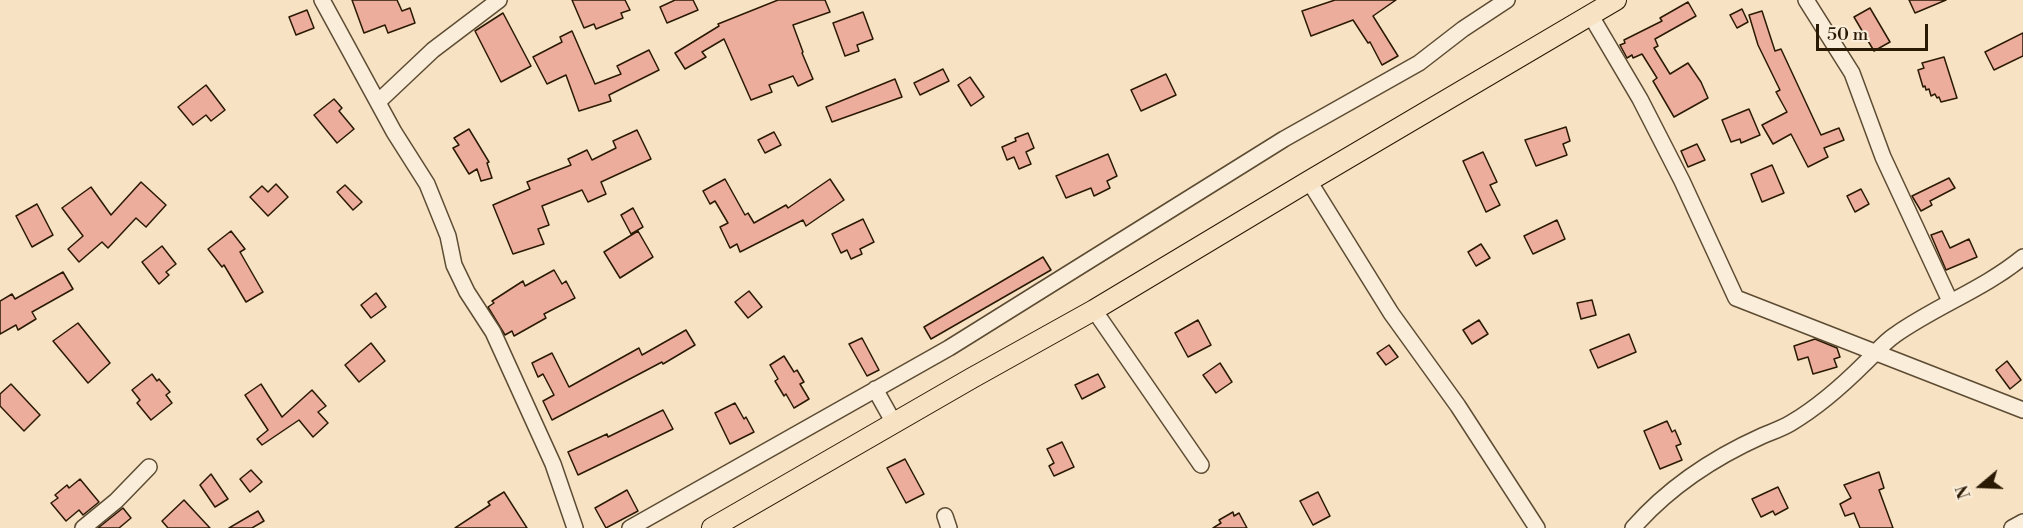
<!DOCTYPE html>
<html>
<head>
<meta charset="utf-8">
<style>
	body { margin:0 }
	#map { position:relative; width:2023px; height:528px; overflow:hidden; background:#f7e3c4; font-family:"Libre Bodoni",serif }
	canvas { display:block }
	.north { position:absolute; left:1951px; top:456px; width:60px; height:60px; -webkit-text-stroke:4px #faedd9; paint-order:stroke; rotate:251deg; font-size:16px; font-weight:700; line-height:24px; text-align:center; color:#2a1903 }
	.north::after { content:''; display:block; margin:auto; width:21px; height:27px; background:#2a1903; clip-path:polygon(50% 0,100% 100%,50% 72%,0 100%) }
	.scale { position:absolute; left:1816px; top:24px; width:112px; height:27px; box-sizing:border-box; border:3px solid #2a1903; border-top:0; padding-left:8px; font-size:18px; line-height:21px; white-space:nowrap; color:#2a1903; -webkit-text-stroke:4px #faedd9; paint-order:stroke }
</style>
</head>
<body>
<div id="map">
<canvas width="2023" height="528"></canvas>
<div class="north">N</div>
<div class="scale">50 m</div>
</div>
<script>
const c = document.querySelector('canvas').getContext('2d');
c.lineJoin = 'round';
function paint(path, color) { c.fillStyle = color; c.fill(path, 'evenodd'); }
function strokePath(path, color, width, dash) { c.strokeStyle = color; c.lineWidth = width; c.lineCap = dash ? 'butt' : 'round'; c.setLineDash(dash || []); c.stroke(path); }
const building = new Path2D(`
	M352 0H397L402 11 410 8 415 23 388 33 385 25 364 33Z
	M572 0H625L630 10 621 13 623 18 596 29 594 24 584 28Z
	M675 0H693L698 10 667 23 660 7Z
	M778 0H825L830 12 793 25 803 52 802 53 813 79 798 86 793 76 769 85 772 92 751 100 724 39 702 52 706 57 685 69 675 53 719 26 718 24Z
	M1335 0H1396L1373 16 1398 56 1382 65 1370 42 1368 43 1353 20 1311 36 1302 11Z
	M1909 0H1946L1915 13Z
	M1688 2 1696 16 1655 39 1658 46 1654 48 1670 74 1688 63 1701 82 1708 98 1674 117 1653 81 1657 78 1642 54 1633 58 1632 55 1627 58 1620 45 1625 43 1624 40 1662 21 1660 18Z
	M1870 8 1890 42 1874 51 1854 17Z
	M1742 9 1748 22 1737 28 1730 15Z
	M307 10 314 28 296 35 289 17Z
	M1762 11 1775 51 1781 49 1821 135 1839 128 1844 140 1824 148 1828 157 1808 167 1791 134 1773 144 1762 125 1787 112 1776 92 1780 90 1758 45 1749 15Z
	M863 12 873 39 857 45 859 51 845 56 833 23Z
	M503 13 531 66 501 82 475 31Z
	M572 31 595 84 621 74 617 66 649 50 659 70 609 95 611 101 579 111 566 75 547 84 533 57 562 42 560 37Z
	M2023 33V56L1994 70 1985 52Z
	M1944 57 1957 98 1941 102 1939 97 1937 98 1935 94 1931 96 1929 89 1926 90 1925 86 1923 87 1918 70 1924 68 1922 63Z
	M943 69 949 81 920 95 914 83Z
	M1166 74 1176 95 1141 111 1131 90Z
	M970 77 984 97 971 106 958 85Z
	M895 79 902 97 832 122 826 107Z
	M206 85 225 110 211 121 206 115 193 125 178 107Z
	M334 99 342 108 339 111 354 129 337 143 314 115Z
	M1749 109 1760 135 1741 143 1740 139 1731 142 1722 120Z
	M1566 127 1570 141 1563 144 1567 155 1536 166 1525 140Z
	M469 129 489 162 487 163 492 178 481 181 477 169 469 174 453 148 459 145 454 138Z
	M637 130 651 159 601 182 606 194 588 202 582 190 542 206 549 225 538 229 544 244 513 254 493 205 530 189 527 182 571 165 568 159 587 150 592 160 616 148 613 141Z
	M774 132 781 145 765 153 758 140Z
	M1028 133 1034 148 1026 152 1031 164 1019 169 1014 157 1007 160 1002 147 1016 141 1015 138Z
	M1697 144 1705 160 1688 167 1681 151Z
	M1483 152 1497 182 1490 185 1500 205 1486 212 1463 161Z
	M1108 154 1117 176 1107 181 1110 188 1094 196 1091 188 1066 198 1056 176Z
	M1772 165 1784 193 1762 202 1751 174Z
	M1949 178 1955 188 1930 201 1932 205 1921 211 1912 196Z
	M725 179 745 215 748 213 754 223 786 205 788 208 830 179 844 200 806 226 803 220 740 252 737 244 730 248 720 227 728 223 715 201 710 204 703 191Z
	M141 182 166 205 146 227 136 218 108 248 102 242 79 262 68 249 83 236 62 208 91 187 111 215Z
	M276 184 288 197 268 216 250 197 262 186 268 192Z
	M345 185 362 202 353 210 337 192Z
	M1861 189 1869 204 1855 212 1847 196Z
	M37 204 53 235 32 247 16 216Z
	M633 208 643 227 631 234 621 215Z
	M863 219 874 242 860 249 862 254 851 259 847 250 841 253 832 234Z
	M1557 220 1565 239 1533 254 1524 236Z
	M231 231 245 249 240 252 263 292 246 302 224 265 222 267 208 249Z
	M638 231 653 257 620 278 604 252Z
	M1942 231 1950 248 1969 239 1977 257 1946 270 1931 235Z
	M1481 244 1490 258 1476 266 1468 252Z
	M162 246 176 264 166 272 169 275 159 284 142 262Z
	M1043 257 1051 270 931 339 924 327Z
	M554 270 562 284 566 281 575 298 544 314 546 318 514 336 512 331 505 335 488 307 494 303 492 301 523 281 525 286Z
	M63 272 73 289 32 312 36 319 18 330 16 325 0 334V301L12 294 15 299Z
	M749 291 762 307 748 318 735 302Z
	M376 293 386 307 371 318 361 305Z
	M1592 300 1596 315 1581 319 1577 303Z
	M1198 320 1211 345 1188 357 1175 333Z
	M1479 320 1488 334 1472 344 1463 330Z
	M78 323 110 363 88 383 53 341Z
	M686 330 695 345 663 364 662 362 552 420 543 401 554 395 543 374 538 377 532 363 552 353 569 387 639 348 642 355Z
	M1629 334 1636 352 1598 368 1590 350Z
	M862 338 879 370 867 376 849 344Z
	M1815 339 1837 348 1840 357 1834 359 1837 367 1813 374 1808 357 1798 360 1794 346Z
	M371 343 385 361 359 382 345 365Z
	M1389 345 1398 357 1386 365 1377 353Z
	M784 356 794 372 797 370 804 382 800 384 809 399 794 408 786 394 784 396 775 381 778 379 770 365Z
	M2007 361 2021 380 2010 389 1996 370Z
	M1220 363 1232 382 1216 393 1203 375Z
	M152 374 157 381 159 379 170 392 166 395 172 403 151 420 137 403 140 400 132 390Z
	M1098 374 1105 387 1082 399 1075 385Z
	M11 384 40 415 24 431 0 406V394Z
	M261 384 282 417 312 390 326 406 318 412 328 423 313 437 299 420 262 445 257 439 268 430 245 395Z
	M735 403 744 419 746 417 754 432 730 444 715 413Z
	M663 410 673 429 578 475 568 452 607 434 608 437Z
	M1667 421 1672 432 1675 430 1681 444 1676 446 1682 460 1660 469 1644 431Z
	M1062 442 1074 467 1054 476 1049 466 1054 463 1047 449Z
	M905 459 924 494 906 503 887 468Z
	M251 470 262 482 250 492 240 479Z
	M1879 472 1884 488 1879 490 1893 528H1860L1854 513 1845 516 1840 504 1851 498 1844 485Z
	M211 474 228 499 215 507 200 485Z
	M80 479 99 502 83 515 79 510 66 521 51 503 58 498 55 495 67 485 69 488Z
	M1778 487 1788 508 1775 515 1773 511 1761 517 1752 499Z
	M627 490 638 511 606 528 595 508Z
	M504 492 527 528H455L490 505 488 502Z
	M1318 492 1330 516 1313 525 1300 501Z
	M184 500 196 513 210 528H168L162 521Z
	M123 508 131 518 119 528H98Z
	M258 511 264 521 252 528H229Z
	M1233 512 1234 516 1239 513 1247 528H1213L1221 523 1219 520Z`);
paint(building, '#edad9c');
strokePath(building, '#2a1903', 1.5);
const minor = new Path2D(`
	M322 0 394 132 427 184 448 236 454 265 467 292 493 332 553 464 575 528
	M1806 0 1852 73 1883 157 1950 301
	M1591 16 1640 99 1682 181 1736 298 2023 410
	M379 101 433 50 499 0
	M1309 181 1391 313 1458 406 1537 528
	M1094 310 1201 465
	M875 389 894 423
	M945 516 949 528
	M83 528 116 501 149 467
	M630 528 949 348 1284 139 1419 63 1463 29 1507 0
	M1633 528C1668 488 1713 458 1762 436 1771 432 1781 429 1791 423 1818 407 1842 386 1865 363 1875 354 1883 343 1895 335 1936 306 1984 289 2023 257
	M2012 528 2023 522`);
const major = new Path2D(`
	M712 528 972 378 1094 310 1309 181 1616 0`);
strokePath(minor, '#5d4c33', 18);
strokePath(major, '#2a1903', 22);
strokePath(minor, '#faedd9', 15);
strokePath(major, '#f7e3c4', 20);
</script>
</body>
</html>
